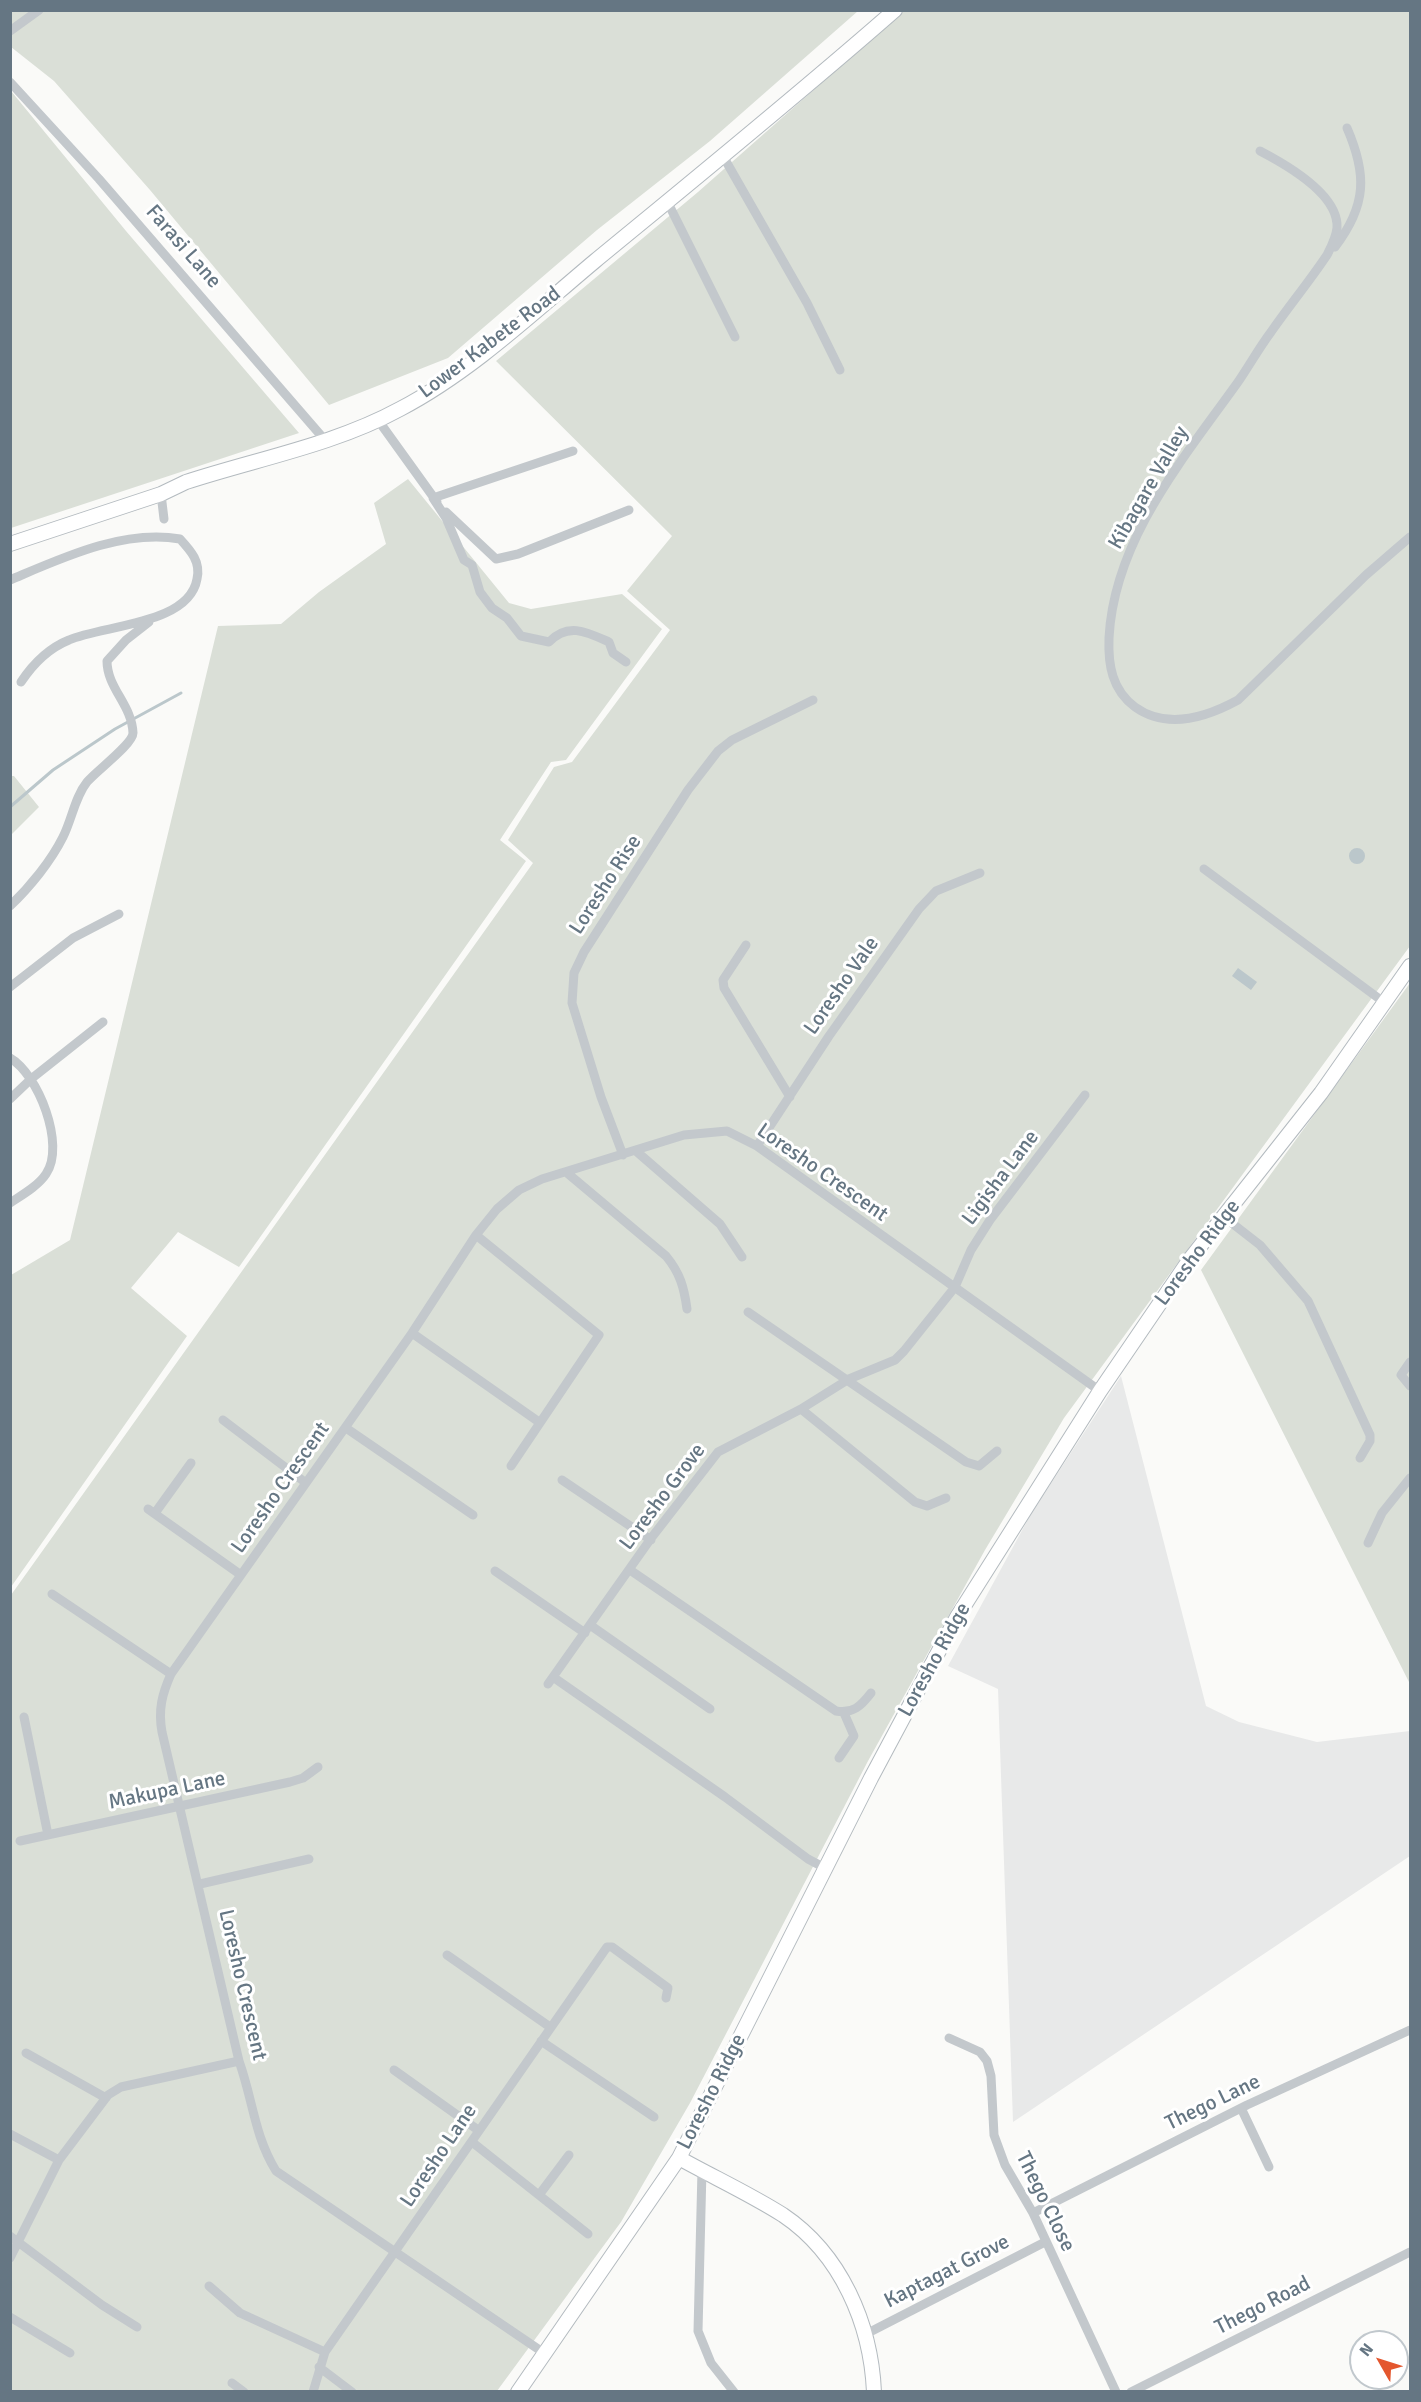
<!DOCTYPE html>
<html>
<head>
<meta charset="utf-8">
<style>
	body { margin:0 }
	#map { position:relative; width:1421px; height:2402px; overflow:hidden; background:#fafaf8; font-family:Signika,sans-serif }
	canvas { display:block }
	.frame { position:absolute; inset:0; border:12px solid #657683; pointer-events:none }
	.north { position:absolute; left:1349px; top:2330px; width:60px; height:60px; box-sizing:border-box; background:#fff; border:2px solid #c1c8cd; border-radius:50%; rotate:309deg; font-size:16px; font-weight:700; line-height:24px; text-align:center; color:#657683 }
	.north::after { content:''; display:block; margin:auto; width:21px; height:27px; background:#e4572e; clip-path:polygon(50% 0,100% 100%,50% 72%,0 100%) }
</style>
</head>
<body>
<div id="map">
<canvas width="1421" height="2402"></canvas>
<div class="frame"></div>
<div class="north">N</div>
</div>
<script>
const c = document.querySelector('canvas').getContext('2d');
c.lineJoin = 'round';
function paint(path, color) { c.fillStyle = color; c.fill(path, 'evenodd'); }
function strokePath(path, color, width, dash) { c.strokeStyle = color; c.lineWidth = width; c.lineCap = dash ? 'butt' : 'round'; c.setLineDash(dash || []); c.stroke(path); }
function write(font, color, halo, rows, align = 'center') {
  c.font = font + ' Signika,sans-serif'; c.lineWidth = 6; c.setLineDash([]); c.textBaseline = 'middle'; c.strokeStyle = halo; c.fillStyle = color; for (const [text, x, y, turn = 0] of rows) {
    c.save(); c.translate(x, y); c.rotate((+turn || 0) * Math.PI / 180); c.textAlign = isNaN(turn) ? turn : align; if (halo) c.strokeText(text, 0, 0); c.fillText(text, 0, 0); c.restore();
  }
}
paint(new Path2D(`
	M1121 1376 1206 1706 1239 1722 1317 1742 1410 1731V1856L1013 2122 998 1689 948 1666 1031 1514Z`), '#e8e9e9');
paint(new Path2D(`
	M10 11H858L710 141 597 230 448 358 329 405 150 190 54 81 11 47Z
	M903 11H1410V946L1064 1418 985 1550 868 1761 690 2103 621 2222 497 2391H11V1595L533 863 508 840 554 767 572 762 670 630 627 591 672 536 496 361 698 192Z
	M11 91 126 231 299 433 11 528Z
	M408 479 509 603 531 609 622 594 662 629 566 760 551 762 500 840 526 861 239 1267 178 1232 131 1288 187 1336 11 1587V1275L70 1240 218 626 281 624 319 592 386 544 374 503Z
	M11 776H14L39 807 11 835Z
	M1410 983V1684L1201 1270Z`), '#dadfd7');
paint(new Path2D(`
	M1349 856a8 8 0 1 1 16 0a8 8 0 1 1-16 0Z
	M1238 968 1257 982 1251 990 1232 976Z`), '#bbc7cb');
strokePath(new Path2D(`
	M10 807 53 770 115 729 181 693`), '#bbc7cb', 3);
const secondary = new Path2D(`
	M10 544 161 494 186 482C256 459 334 445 400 409 471 372 534 312 595 261 696 178 797 96 895 10
	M679 2158C713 2177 750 2194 783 2215 841 2254 871 2324 874 2392
	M518 2392 679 2158 871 1778 957 1617 1100 1391 1190 1259 1321 1093 1410 966`);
strokePath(secondary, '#b3babf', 16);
strokePath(new Path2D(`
	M10 31 39 10
	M10 82 99 179 324 439
	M1260 151C1285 164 1339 194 1337 228 1336 238 1331 247 1327 255 1309 282 1289 306 1271 332 1259 348 1249 366 1238 382 1183 459 1114 540 1109 638 1108 665 1112 690 1135 707 1167 730 1207 717 1238 700L1366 575 1410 537
	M723 156 807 303 840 370
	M668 203 735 337
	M1335 247C1367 205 1367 174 1347 128
	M378 420 437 502
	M573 451 433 498 446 518 464 560 472 565 480 592 492 608 507 618 521 636 549 642C568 622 587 632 609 642L613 653 626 662
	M161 494 164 519
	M446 512 496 559 518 554 629 510
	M10 580C62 558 123 529 180 539 191 551 201 562 197 579 189 625 103 625 69 640 49 648 33 664 21 682
	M1204 869 1385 1003
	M10 906C30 887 51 861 63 837 72 819 75 797 87 782 96 771 133 744 133 733 132 705 107 688 107 661L126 640 149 622
	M746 945 723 980 724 988 790 1097
	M10 987 73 938 119 914
	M10 1058C38 1074 66 1145 46 1174 38 1186 22 1195 10 1203
	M10 1099 31 1079 103 1022
	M757 1146 829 1036 919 909 936 891 980 873
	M636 1151 720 1224 742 1257
	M623 1155 601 1097 572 1003 574 973 584 952 688 790 718 751 732 740 813 700
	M566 1172 666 1256C680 1273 684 1287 687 1309
	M1224 1217 1260 1245 1308 1301 1370 1435V1441L1360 1458
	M476 1235 599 1335 511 1466
	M748 1312 966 1462 979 1466 997 1451
	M412 1333 539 1422
	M1410 1362 1401 1375 1410 1386
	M801 1409 915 1502 927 1506 946 1498
	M223 1420 306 1483
	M346 1428 473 1515
	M562 1480 651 1540
	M148 1509 241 1575
	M155 1513 191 1463
	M1368 1543 1382 1513 1410 1478
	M630 1570 836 1711C853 1714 861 1706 871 1693
	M495 1571 585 1633
	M52 1594 171 1674
	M590 1625 710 1709
	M553 1677 725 1797 808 1859 825 1868
	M548 1684 652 1537 718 1452 801 1409 849 1379 895 1360 904 1351 955 1287 971 1250 990 1220 1085 1095
	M24 1717 48 1835
	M839 1758 854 1736 844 1713
	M20 1841 290 1782 303 1778 318 1767
	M200 1884 309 1859
	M447 1955 550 2027
	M949 2038 980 2052 987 2061 991 2076 994 2135 1005 2165 1033 2213 1116 2392
	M541 2041 654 2117
	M26 2053 106 2098
	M394 2070 478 2130
	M1241 2108 1269 2167
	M10 2134 59 2160
	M472 2142 588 2234
	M702 2170 698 2331 711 2363 734 2392
	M539 2195 569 2155
	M1033 2213 1247 2105 1410 2030
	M10 2236 102 2305 137 2327
	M10 2258 59 2160 108 2095 121 2087 239 2061
	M209 2286 240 2313 325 2352
	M10 2317 70 2353
	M866 2334 1045 2242
	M544 2353 276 2171C254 2135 253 2100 239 2061L162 1732C158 1710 162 1694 171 1674L412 1333 476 1235 497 1209 519 1190 542 1179 684 1135 727 1131 757 1146 1100 1391
	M319 2367 352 2392
	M232 2383 244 2392
	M313 2392 325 2352 607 1947H612L668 1988 666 1998
	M1131 2392 1410 2252`), '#c3c8cc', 9);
strokePath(secondary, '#fff', 14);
write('21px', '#657683', '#fff', [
	["Farasi Lane",183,247,49],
	["Lower Kabete Road",490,343,-37],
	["Kibagare Valley",1149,488,-60],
	["Loresho Rise",606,885,-57],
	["Loresho Vale",842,986,-55],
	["Loresho Crescent",822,1173,35],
	["Ligisha Lane",1001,1178,-53],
	["Loresho Ridge",1198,1253,-53],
	["Loresho Crescent",281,1488,-55],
	["Loresho Grove",663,1497,-53],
	["Loresho Ridge",935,1660,-61],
	["Makupa Lane",167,1791,-12],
	["Loresho Crescent",242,1985,77],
	["Loresho Ridge",712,2092,-63],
	["Thego Lane",1213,2103,-26],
	["Loresho Lane",439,2156,-56],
	["Thego Close",1045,2202,64],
	["Kaptagat Grove",947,2272,-27],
	["Thego Road",1263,2306,-27]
]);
</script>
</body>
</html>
